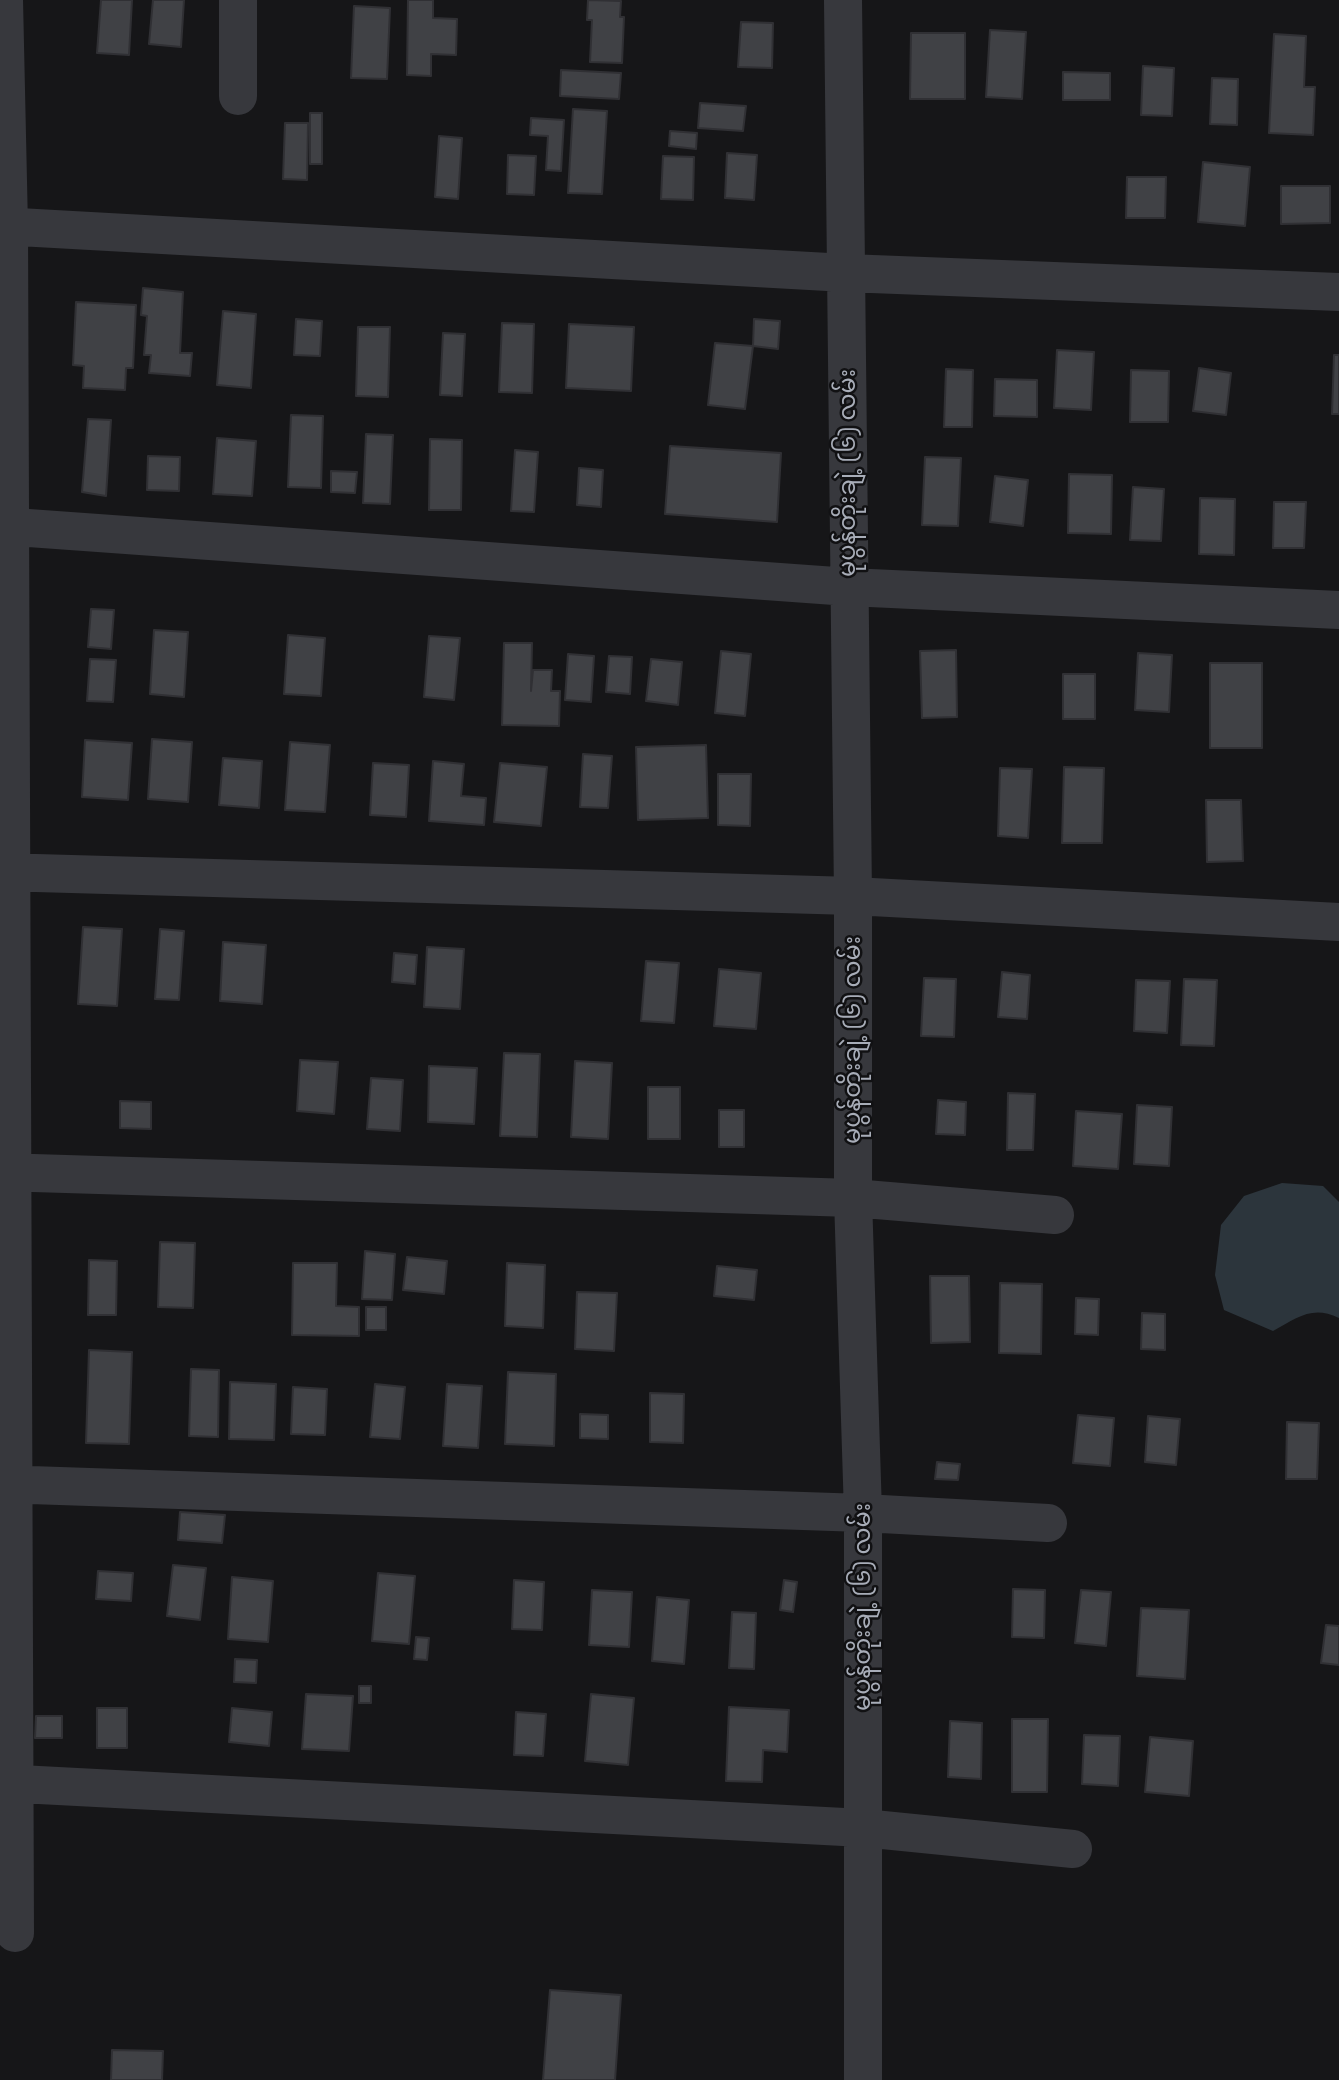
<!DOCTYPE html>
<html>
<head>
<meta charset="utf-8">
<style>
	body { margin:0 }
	canvas { display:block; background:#161618 }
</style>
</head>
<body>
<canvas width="1339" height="2080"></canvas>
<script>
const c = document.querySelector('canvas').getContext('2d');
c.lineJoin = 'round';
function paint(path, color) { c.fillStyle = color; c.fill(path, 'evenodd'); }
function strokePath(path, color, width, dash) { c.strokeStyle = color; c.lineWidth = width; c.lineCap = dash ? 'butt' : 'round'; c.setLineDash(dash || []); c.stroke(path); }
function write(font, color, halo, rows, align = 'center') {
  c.font = font + ' "Space Grotesk","Noto Sans Myanmar",sans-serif'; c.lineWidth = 5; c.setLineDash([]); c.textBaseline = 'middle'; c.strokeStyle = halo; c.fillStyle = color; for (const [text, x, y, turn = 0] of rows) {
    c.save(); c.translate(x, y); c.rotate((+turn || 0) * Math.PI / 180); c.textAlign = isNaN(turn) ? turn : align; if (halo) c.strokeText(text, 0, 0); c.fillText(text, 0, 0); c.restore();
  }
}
paint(new Path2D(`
	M1282 1183 1323 1186 1339 1202V1318C1312 1305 1297 1318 1273 1331L1224 1310 1215 1275 1221 1225 1244 1196Z`), '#2c353c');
const building = new Path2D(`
	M101 0H132L129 55 97 53Z
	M153 0H184L181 47 149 44Z
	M408 0H433V18L457 19 456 55 431 54V76L407 75Z
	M588 0 621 1 620 17H624L622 63 590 62 592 20H587Z
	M354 6 390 8 387 79 351 78Z
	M741 22 773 23 772 68 738 67Z
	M990 30 1026 32 1022 99 986 97Z
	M911 33H965V99H910Z
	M1274 34 1306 36 1304 87H1315L1313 135 1269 133Z
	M1143 66 1174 68 1172 116 1141 115Z
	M561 70 621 73 619 99 560 96Z
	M1063 72 1110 73V100H1063Z
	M1212 78 1238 79 1237 125 1210 124Z
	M700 103 746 106 743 131 698 128Z
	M573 109 607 111 602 194 568 193Z
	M310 113H322V164H310Z
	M531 118 564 120 561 171 546 170 548 136 530 135Z
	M285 123H308L307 180 283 179Z
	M670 131 697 133 696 149 669 146Z
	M439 136 462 138 458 199 435 197Z
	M727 153 757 155 754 200 725 198Z
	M508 155 536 156 534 195 507 194Z
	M663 156 694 157 693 200 661 199Z
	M1203 162 1250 167 1245 226 1198 222Z
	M1127 177H1166L1165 218H1126Z
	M1281 186H1330V223L1281 224Z
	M143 288 183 292 180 353H192L190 376 149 373 151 355H144L147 316 141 315Z
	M76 302 136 305 133 368H126L125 390 83 388 84 366 73 365Z
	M223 311 256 314 251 388 217 385Z
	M296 319 322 321 320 356 294 355Z
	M754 319 780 321 778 349 753 346Z
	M502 323 534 324 532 393 499 392Z
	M569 324 634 327 631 391 566 388Z
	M358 327H390L388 397 356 396Z
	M443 333 465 334 462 396 440 395Z
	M715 343 753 346 745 409 708 405Z
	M1057 350 1094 352 1091 410 1054 408Z
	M1334 355H1339V414H1332Z
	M1199 368 1231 373 1226 415 1193 411Z
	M946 369 973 370 972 427H944Z
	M1131 370 1169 371 1168 422H1130Z
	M995 379 1037 380V417L994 416Z
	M291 415 323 416 321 488 288 487Z
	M88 419 111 420 106 496 82 492Z
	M366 434 393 435 390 504 363 503Z
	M217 438 256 441 252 496 213 494Z
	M430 439 462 440 461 510H429Z
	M670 446 781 453 777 522 665 514Z
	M515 450 538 452 534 512 511 511Z
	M148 456 180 457 179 491 147 490Z
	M925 457 961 458 958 526 922 525Z
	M579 468 603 470 601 507 577 505Z
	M331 471 357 472 355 493 331 492Z
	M1069 474 1112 475 1111 534 1068 533Z
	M995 476 1028 480 1023 526 990 522Z
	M1133 487 1164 489 1161 541 1130 540Z
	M1200 498 1235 499 1234 555 1199 554Z
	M1274 502H1306L1304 548H1273Z
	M91 609 114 610 111 649 88 647Z
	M154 630 188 632 184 697 150 694Z
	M288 635 325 638 321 696 284 694Z
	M429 636 460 638 454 700 424 697Z
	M504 643H532L531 691 533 670H552L551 691H560L559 726 502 725Z
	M956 650 957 717 922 718 920 651Z
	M721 651 751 654 745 716 715 713Z
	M1138 653 1172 655 1169 712 1135 710Z
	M568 654 594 656 591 702 565 700Z
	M609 656 632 657 630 694 606 692Z
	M90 659 116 660 113 702 87 701Z
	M651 659 682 662 678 705 646 701Z
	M1210 663H1262V748H1210Z
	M1063 674H1095V719H1063Z
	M152 739 192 742 188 802 148 799Z
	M85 740 132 743 128 800 82 797Z
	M290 742 330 745 325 812 285 810Z
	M706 745 708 818 638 820 636 747Z
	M583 754 612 756 608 808 580 807Z
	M223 758 262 761 259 808 219 805Z
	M433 761 464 764 461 796 486 798 484 825 429 821Z
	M373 763 409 765 406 817 370 815Z
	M500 763 547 767 541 826 494 822Z
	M1064 767 1104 768 1102 843H1062Z
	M1000 768 1032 769 1028 838 998 836Z
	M718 774H751L750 826 718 825Z
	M1206 800H1241L1243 861 1207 862Z
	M83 927 122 929 117 1006 78 1004Z
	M160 929 184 931 179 1000 155 999Z
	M223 942 266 945 262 1004 220 1001Z
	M427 947 464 949 460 1009 424 1007Z
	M394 953 417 955 415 984 392 982Z
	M646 961 679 963 674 1023 641 1021Z
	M719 969 761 973 756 1029 714 1026Z
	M1002 972 1030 975 1027 1019 998 1017Z
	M924 978 956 979 954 1037 921 1036Z
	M1184 979 1217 980 1214 1046 1181 1045Z
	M1136 980 1170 981 1167 1033 1134 1031Z
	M504 1053 540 1054 537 1137 500 1136Z
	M300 1060 338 1062 334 1114 297 1111Z
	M575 1061 612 1063 608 1139 571 1137Z
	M429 1066 477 1068 474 1124 428 1122Z
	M371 1078 403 1080 400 1131 367 1129Z
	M648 1087H680V1139H648Z
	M1008 1093 1035 1094 1033 1150H1007Z
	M938 1100 966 1102 965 1135 936 1134Z
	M120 1101 151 1102V1129L120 1128Z
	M1137 1105 1172 1107 1169 1166 1134 1164Z
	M719 1110H744V1147H719Z
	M1076 1111 1122 1114 1118 1169 1073 1166Z
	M160 1242 195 1243 193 1308 158 1307Z
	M365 1251 395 1254 392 1300 362 1299Z
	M407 1257 447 1261 444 1294 403 1290Z
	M89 1260 117 1261 116 1315H88Z
	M293 1263H337L336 1306 359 1307V1336L292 1335Z
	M507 1263 545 1265 543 1328 505 1326Z
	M717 1266 757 1270 754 1300 714 1296Z
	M930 1276H969L970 1342 931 1343Z
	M1000 1283 1042 1284 1041 1354 999 1353Z
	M577 1292 617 1293 614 1351 575 1349Z
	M1076 1298 1099 1299 1098 1335 1075 1334Z
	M366 1307H386V1330H366Z
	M1142 1313 1165 1314V1350L1141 1349Z
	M89 1350 132 1352 129 1444 86 1443Z
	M191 1369 219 1370 218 1437 189 1436Z
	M508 1372 556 1374 554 1446 505 1444Z
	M230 1382 276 1384 274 1440 229 1439Z
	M375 1384 405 1387 400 1439 370 1437Z
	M447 1384 482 1386 478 1448 443 1446Z
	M293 1387 327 1389 325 1435 291 1434Z
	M650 1393 684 1394 683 1443 650 1442Z
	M580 1414 608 1415V1439L580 1438Z
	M1078 1415 1114 1418 1110 1466 1073 1463Z
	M1148 1416 1180 1419 1176 1465 1145 1462Z
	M1287 1422 1319 1423 1317 1479H1286Z
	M937 1462 960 1464 958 1480 935 1479Z
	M180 1512 225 1515 222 1543 178 1540Z
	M173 1565 206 1568 200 1620 167 1616Z
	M98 1571 133 1573 131 1601 96 1599Z
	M378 1573 415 1576 409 1644 372 1641Z
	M232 1577 273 1581 268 1642 228 1639Z
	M514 1580 544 1582 542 1630 512 1629Z
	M784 1580 797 1582 793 1612 780 1610Z
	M1013 1589 1045 1590 1044 1638 1012 1637Z
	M592 1590 632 1592 629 1647 589 1645Z
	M1081 1590 1111 1592 1106 1646 1075 1643Z
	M657 1597 689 1600 684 1664 652 1661Z
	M1141 1608 1189 1610 1185 1679 1137 1676Z
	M732 1612 756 1613 754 1669 729 1668Z
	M1326 1625 1339 1626V1665L1321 1663Z
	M416 1637 429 1638 427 1660 414 1659Z
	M235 1659 257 1660 256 1683 234 1682Z
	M359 1686H371V1703H359Z
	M306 1694 353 1696 349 1751 302 1749Z
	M591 1694 634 1698 628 1765 585 1761Z
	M729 1707 789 1710 787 1752 763 1750 762 1782 726 1781Z
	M97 1708H127V1748H97Z
	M232 1708 272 1712 269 1746 229 1742Z
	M516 1712 546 1714 543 1756 514 1755Z
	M36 1716H62V1738H35Z
	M1012 1719H1048L1047 1792H1012Z
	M950 1721 982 1723 981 1779 948 1777Z
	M1084 1735 1120 1736 1118 1786 1082 1784Z
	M1150 1737 1193 1741 1189 1796 1145 1792Z
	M550 1990 621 1995 615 2080H543Z
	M112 2050 163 2051 162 2080H111Z`);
paint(building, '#404145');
strokePath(building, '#303034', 2);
strokePath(new Path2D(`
	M4 0 9 227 15 1933
	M843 0 853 896V1198L863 1513V2080
	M238 96V0
	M0 226 846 273 1339 292
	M0 526 849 587 1339 610
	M0 872 853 896 1339 922
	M0 1172 853 1198 1055 1215
	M0 1484 863 1513 1048 1523
	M0 1783 863 1828 1073 1849`), '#37383d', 38);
write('24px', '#a8adb8', '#111113', [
	["မုပွန်တိုးချဲ့ (၆) လမ်း",848,473,-90],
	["မုပွန်တိုးချဲ့ (၆) လမ်း",853,1040,-90],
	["မုပွန်တိုးချဲ့ (၆) လမ်း",863,1607,-90]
]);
</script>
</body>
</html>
